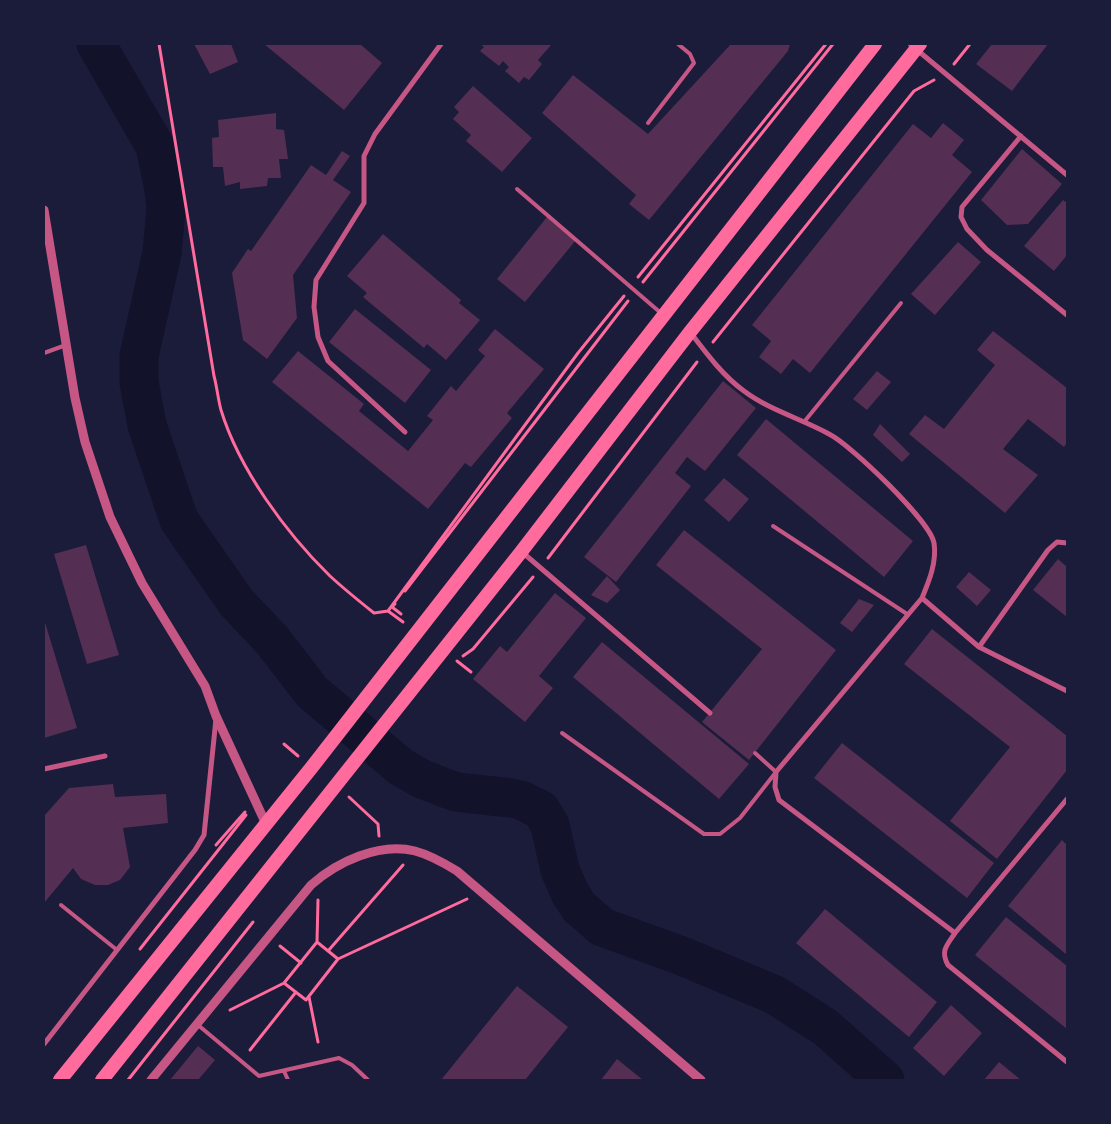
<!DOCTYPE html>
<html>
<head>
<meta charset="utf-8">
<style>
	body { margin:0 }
	#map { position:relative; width:1111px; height:1124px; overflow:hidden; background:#1b1b3a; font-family:Montserrat,sans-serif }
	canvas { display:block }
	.frame { position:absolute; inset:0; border:45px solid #1b1b3a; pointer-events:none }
</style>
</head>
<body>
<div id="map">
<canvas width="1111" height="1124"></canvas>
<div class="frame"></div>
</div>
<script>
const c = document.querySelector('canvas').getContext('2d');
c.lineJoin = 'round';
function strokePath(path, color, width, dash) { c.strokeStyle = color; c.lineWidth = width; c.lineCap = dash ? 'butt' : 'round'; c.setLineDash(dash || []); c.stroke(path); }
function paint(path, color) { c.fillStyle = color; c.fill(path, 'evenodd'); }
strokePath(new Path2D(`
	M96 44 155 146 164 189 166 209 162 253 139 356V382L147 425 179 520 236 602 272 640 312 692 401 767 422 779 456 792 511 798 521 800 541 810 550 825 560 870 570 893 579 907 602 927 682 956 775 995 825 1027 885 1080`), '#12122b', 39);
paint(new Path2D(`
	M194 44H231L238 62 210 74Z
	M264 44H360L382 63 344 110Z
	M480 44H552L538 60 542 64 529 80 524 77 519 83 505 71 509 67 503 61 499 66 480 51 484 47Z
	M731 44H790L788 51 649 220 629 204 636 195 542 113 573 75 648 134Z
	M992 44H1048L1012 91 976 64Z
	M473 86 532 138 502 172 466 141 471 135 453 119 459 112 454 107Z
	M276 113V129L284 130 288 159H279L281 178H268L267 186 240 189V182L225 186 223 167H213L212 138 219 137 218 120Z
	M943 123 964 140 952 155 972 172 810 373 793 359 781 374 759 357 771 341 752 325 913 124 931 138Z
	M1022 149 1062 184 1028 224 1007 225 981 200Z
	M342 151 350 156 333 180 351 192 293 275 297 318 267 359 243 340 232 273 248 249 251 251 311 165 326 175Z
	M1063 200 1067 203V255L1054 271 1024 246Z
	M547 217 576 240 525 302 497 279Z
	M383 234 461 300 459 303 480 320 446 360 427 344 424 348 363 297 367 293 347 276Z
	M958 242 981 262 935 315 911 294Z
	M355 309 431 370 405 403 329 342Z
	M495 329 544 369 507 413 512 418 471 467 465 463 428 509 272 382 298 351 364 404 359 411 408 451 433 420 427 416 451 386 456 391 485 356 478 350Z
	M993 331 1067 388V443L1064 447 1028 419 1003 449 1038 475 1005 513 909 434 925 415 944 429 995 365 977 350Z
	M877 371 891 382 867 410 853 399Z
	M723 381 756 408 705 471 687 457 675 473 691 486 616 582 584 557Z
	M766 419 913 541 884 577 737 455Z
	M880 424 910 454 902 462 873 435Z
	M724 478 749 499 729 522 704 500Z
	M684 530 836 650 749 760 702 722 762 649 656 565Z
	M86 545 119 655 87 664 54 554Z
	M1058 559 1067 567V617L1033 590Z
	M969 572 991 590 977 606 956 587Z
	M607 576 620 590 607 603 591 595Z
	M555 593 586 618 539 676 553 688 525 722 473 679 500 646 507 652Z
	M859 599 874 605 852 632 840 623Z
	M44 619 77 728 44 738Z
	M932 629 1067 736V770L997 859 950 821 1010 747 904 664Z
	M602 642 749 764 719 799 573 677Z
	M842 743 994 863 967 898 814 778Z
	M113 784 115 797 166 794 168 823 123 828 130 867 120 880 108 885H95L81 879 73 868 44 903V816L69 788Z
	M1062 840 1067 845V955L1008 906Z
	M825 909 937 1002 909 1037 796 943Z
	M1006 917 1067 966V1029L975 955Z
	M517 986 568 1027 525 1080H441Z
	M951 1005 982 1033 944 1076 913 1048Z
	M198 1046 215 1060 198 1080H170Z
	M617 1059 643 1080H601Z
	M999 1062 1021 1080H984Z`), '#542f53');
strokePath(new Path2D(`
	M159 44 214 376C217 387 218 399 221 410 239 469 286 533 330 576 344 589 359 601 374 613L388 611 578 353 624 296
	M954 64 970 44
	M638 277 826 44
	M643 282 833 44
	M713 342 914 91 934 80
	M548 558 697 362
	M405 591 628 301
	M395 604 392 607 401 614
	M388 611 403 622
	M463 656 473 649 533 577
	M457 661 471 672
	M284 744 298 756
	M349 797 378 824 379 836
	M216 845 245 812
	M317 942 318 900
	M280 946 301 963
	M140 949 246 815
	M328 951 403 865
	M338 959 467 899
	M309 997 318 1042
	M230 1010 284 983 317 942 338 959 306 1000 284 983
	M250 1050 296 992
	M128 1080 253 922`), '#ff6b9d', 3);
strokePath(new Path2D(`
	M648 123 694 63 690 54 678 44
	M517 189 662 314
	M44 353 66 345
	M804 422 901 303
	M773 526 907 614
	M562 733 704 834H720L740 818 776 772 755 753
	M61 905 117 950
	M198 1025 259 1076 339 1058 352 1065 368 1080
	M284 1071 288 1080`), '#c65784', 4);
strokePath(new Path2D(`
	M910 44 1067 175
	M1021 136 962 207 961 217 967 229 987 250 1067 315
	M690 332C706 353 723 376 744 391 769 410 802 419 829 434 851 445 930 521 934 543 937 562 929 581 922 598L776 772 775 787 779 800 955 933C947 945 940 951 948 965L1067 1062
	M405 432 328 361 318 337 314 307 316 280 364 203V156L375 134 441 44
	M522 552 710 713
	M922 598 979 647 1067 691
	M979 647 1048 550 1057 542 1067 543
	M44 769 105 756
	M955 933 1067 799
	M44 1044 195 850 204 835 216 719`), '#c65784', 5);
strokePath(new Path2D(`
	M44 210 75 398 85 442 110 517 142 583 205 686 216 716 266 824
	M151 1080 311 885C337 862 379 842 415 851 430 855 444 863 457 871L701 1080`), '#c65784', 9);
strokePath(new Path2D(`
	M60 1080 312 767 875 44
	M102 1080 521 552 690 332 920 44`), '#ff6b9d', 14);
</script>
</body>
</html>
